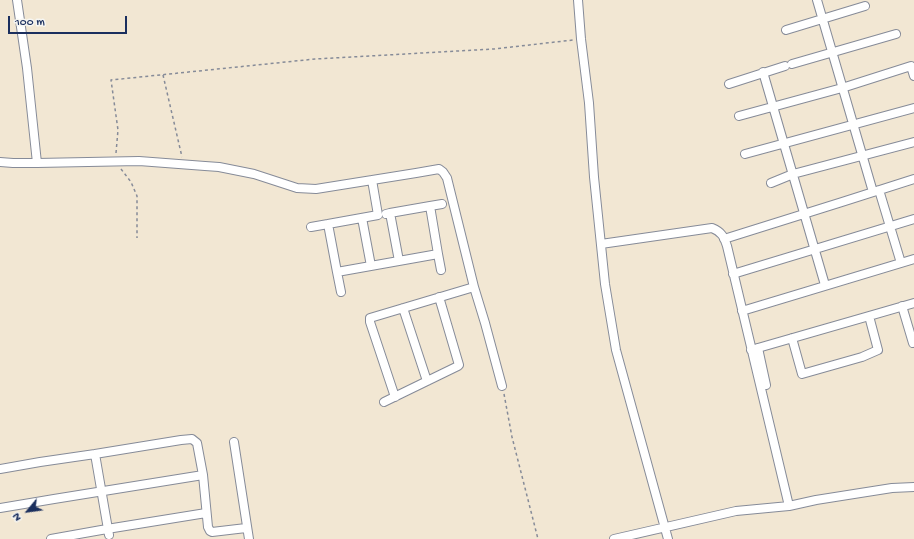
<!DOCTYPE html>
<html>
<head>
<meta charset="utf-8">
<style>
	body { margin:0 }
	#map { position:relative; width:914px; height:539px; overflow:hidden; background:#f2e7d3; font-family:"Gochi Hand",sans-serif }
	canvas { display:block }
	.north { position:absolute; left:8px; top:491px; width:40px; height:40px; -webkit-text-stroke:3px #f6f6f2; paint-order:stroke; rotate:241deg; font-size:11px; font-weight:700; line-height:16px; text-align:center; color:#1b2f5e }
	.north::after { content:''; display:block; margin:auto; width:14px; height:18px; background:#1b2f5e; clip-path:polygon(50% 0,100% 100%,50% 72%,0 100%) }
	.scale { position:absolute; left:8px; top:16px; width:119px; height:18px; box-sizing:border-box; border:2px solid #1b2f5e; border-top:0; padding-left:5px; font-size:12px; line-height:14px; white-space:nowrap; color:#1b2f5e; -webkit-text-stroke:3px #f6f6f2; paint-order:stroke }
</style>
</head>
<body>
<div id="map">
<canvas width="914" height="539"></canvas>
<div class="north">N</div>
<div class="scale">100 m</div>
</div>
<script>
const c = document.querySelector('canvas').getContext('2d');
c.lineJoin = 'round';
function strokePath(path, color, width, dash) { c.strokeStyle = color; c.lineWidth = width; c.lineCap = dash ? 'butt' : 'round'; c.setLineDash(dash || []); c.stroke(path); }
const street = new Path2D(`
	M17 0 27 68 37 163 139 161 205 166 219 167 254 174 297 188 316 189 416 173 439 169 443 172 447 178 474 287 485 323 502 386
	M578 0 581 39 589 103 594 177 605 284 616 350 668 539
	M817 0 873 192
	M786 30 865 6
	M792 64 896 34
	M763 72 825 285
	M729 84 785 66
	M739 116 842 88 911 66 914 76
	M745 154 914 108
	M0 162 13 163H37
	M372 180 378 215 328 224 337 272 438 254 430 206 390 213
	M771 183 793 174 914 142
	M879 190 901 263
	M430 206 442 204
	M386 214 390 213 399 261
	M362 218 371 266
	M311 227 328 224
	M724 239 842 202 914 179
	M601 244 712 228C722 232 724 237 727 246L789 506
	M438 254 441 270
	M337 272 341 292
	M733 274 914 219
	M902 306 913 343
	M403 308 427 381
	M742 311 914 259
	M792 338 802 374 862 357 878 350 869 316
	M758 348 766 385
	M751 350 914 303
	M395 397 370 322V318L474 287
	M384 402 458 366 459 365 439 297
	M234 442 249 539
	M95 454 109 535
	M0 469 40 462 95 454 181 440 192 439 197 443 203 475 208 527 210 531 212 532 246 528
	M0 508 54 499 203 475
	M51 539 107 529 206 513
	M614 539 736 511 789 506 816 500 892 488 914 487`);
strokePath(street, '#868b98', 10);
strokePath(new Path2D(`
	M163 75 182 157
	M116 153 118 130 111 80 315 59 494 49 573 40
	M121 169 131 182 137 196V238
	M504 394 512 437 538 539`), '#868b98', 1.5, [3, 3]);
strokePath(street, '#fff', 8);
</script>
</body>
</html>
